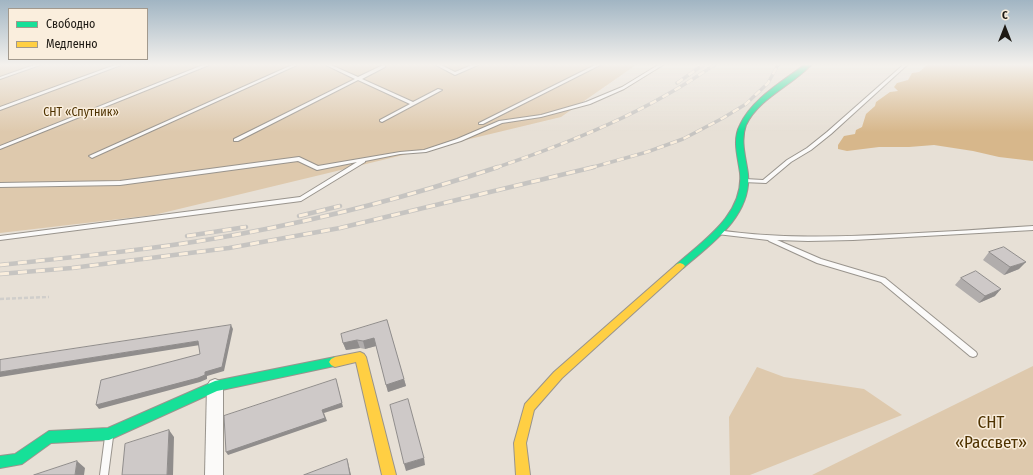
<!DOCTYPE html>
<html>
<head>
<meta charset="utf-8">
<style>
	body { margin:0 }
	#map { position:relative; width:1033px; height:475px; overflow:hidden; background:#e7e0d6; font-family:"Fira Sans Condensed",sans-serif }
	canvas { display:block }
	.legend { position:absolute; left:8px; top:8px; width:140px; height:52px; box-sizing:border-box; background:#faeedd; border:1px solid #a2998d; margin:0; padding:5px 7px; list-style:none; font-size:12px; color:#1e1a14 }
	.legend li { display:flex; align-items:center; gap:8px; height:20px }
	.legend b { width:20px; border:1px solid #a2998d }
	.north { position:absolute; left:985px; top:8px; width:40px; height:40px; -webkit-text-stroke:3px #faeedd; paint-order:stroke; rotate:0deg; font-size:11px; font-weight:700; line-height:16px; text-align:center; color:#1e1a14 }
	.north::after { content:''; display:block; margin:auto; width:14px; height:18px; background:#1e1a14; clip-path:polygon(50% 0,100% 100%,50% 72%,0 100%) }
</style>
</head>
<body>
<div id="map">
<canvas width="1033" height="475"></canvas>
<ul class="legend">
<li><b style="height:5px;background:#16e098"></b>Свободно</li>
<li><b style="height:5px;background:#ffcf43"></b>Медленно</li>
</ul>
<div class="north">С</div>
</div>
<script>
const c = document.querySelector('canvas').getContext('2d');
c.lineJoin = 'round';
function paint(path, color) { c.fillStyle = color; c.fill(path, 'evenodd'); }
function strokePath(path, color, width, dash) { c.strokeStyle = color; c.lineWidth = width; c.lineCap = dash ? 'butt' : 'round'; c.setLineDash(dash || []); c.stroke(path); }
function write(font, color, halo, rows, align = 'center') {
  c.font = font + ' "Fira Sans Condensed",sans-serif'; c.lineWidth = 3; c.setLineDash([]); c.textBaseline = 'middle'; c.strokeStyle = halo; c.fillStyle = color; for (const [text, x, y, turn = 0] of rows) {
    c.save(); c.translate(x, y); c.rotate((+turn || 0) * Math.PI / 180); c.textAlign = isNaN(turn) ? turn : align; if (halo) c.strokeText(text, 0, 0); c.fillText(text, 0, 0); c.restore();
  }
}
paint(new Path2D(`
	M0 65H636L561 117 154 215 0 233Z
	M1033 366V475H812Z
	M757 367 784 377 864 389 902 415 750 475H730L729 417Z`), '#dec9ad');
paint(new Path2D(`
	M927 65H1033V161L999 157 973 151 934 145 909 147H879L847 151 838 149V145L844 136 855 134 856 130 862 127 866 114 875 106 876 102 890 92 898 91 894 87 897 83 908 80 912 73 919 72Z`), '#d7b78b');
const lane = new Path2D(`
	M34 65H40L0 79V77Z
	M115 65H121L0 110V107Z
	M203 65H209L0 149V146Z
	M292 65H297L94 157 92 158 89 156Z
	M326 65H331L358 77 383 65H385V67L362 79 413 102 438 89 442 90 382 122 380 121V120L410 104 358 80 238 141H234V139L355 79Z
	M436 65H441L455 72 472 65H478L455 75Z
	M595 65H600L483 124H479V123Z
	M658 65H663L624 89 590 104 541 117 502 123 461 141 426 152 400 154 365 161V162L301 201 0 240V236L300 197 357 162 317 170 298 161 120 185 0 187V183L120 181 299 157 318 166 400 152 424 150 457 139 499 121 541 115 586 102 622 87Z
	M903 65H907L831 134 811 150 791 162 766 183 743 182 742 181 743 180 745 179 763 180 787 160 807 148 827 132Z
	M1033 226V230L853 240 808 241 777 240 821 259 885 278 976 352 977 354 976 356 973 357 970 356 881 282 817 263 769 241 768 240 717 234 714 232 717 230C779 239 837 237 899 234 944 232 988 229 1033 226Z
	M109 433 112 434 113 437 108 475H100L105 437 106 434Z`);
const street = new Path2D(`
	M215 379 220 381 223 386V475H205L207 386 210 381Z`);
const fast = new Path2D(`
	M804 65H811C791 86 759 98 746 125 740 141 746 158 748 174 752 216 711 244 683 268H677L675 266 677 264C704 240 744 214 740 173 738 157 732 140 740 125 752 99 782 82 804 65Z
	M335 357 339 359 341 362 339 365 217 391 109 440 51 443 22 464 0 468V456L15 454 49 431 108 428 215 381Z`);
const slow = new Path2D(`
	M680 263 683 264 685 266 683 268 562 378 534 410 526 443 530 475H516L514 443 525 404 554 372 677 264Z
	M360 352 364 354 366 357 396 475H382L356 362 335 367 331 365 329 362 331 359 335 357Z`);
strokePath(lane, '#99948d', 2);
strokePath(street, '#99948d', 2);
strokePath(fast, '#99948d', 2);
strokePath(slow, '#99948d', 2);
strokePath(new Path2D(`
	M0 299 49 297`), '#d0cecb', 2.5, [4, 2]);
paint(lane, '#fbfaf9');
paint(street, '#fbfaf9');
paint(fast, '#16e098');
paint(slow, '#ffcf43');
const railFar1 = new Path2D(`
	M677 83 703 65
	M495 168C572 142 647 112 714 65
	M590 168 647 152 683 139 723 118 746 104 768 83 778 65`);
const rail = new Path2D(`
	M299 216 340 206
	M187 236 246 227
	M0 265C80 256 161 249 240 234 327 218 414 195 498 167
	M0 274 72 268 229 248 340 228 594 167`);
strokePath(railFar1, '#c6c4c1', 3.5);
strokePath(rail, '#c6c4c1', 4.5);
strokePath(railFar1, '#faeedd', 2.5, [7]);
strokePath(rail, '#faeedd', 3, [9]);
paint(new Path2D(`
	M989 252 1019 269 1004 275 983 260Z
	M961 278 995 296 979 303 955 285Z
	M387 320 406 386 388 392 376 346 365 349 360 348 346 350 343 343Z`), '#b1adac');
paint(new Path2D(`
	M1026 262 1019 269 1004 275 1010 267Z
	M1001 289 995 296 979 303 985 296Z
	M231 325 233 329 224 371 207 376V379L200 382 99 409 96 405 205 372Z
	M374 338 376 346 365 349 363 341Z
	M357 340 360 348 346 350 343 343Z
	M198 341 200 345 0 377V372Z
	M336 379 343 407 324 413 327 421 228 455 226 452 322 410Z
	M404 379 406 386 388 392 386 385Z
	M169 430 174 437 173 475H167Z
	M424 458 425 465 406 471 404 464Z
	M347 459 348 462 351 475H350Z
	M77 461 85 468 84 475H75Z`), '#908d8c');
const building = new Path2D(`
	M1004 247 1026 262 1010 267 989 252Z
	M976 271 1001 289 985 296 961 278Z
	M387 320 404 379 386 385 374 338 363 341 357 340 343 343 341 334Z
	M231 325 222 367 205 372V375L198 378 96 405 101 380 200 354 198 341 0 372V360Z
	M336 379 342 403 322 410 325 418 226 452 224 416Z
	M408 399 424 458 404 464 390 405Z
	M169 430 167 475H122L125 444Z
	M347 459 350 475H304Z
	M77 461 75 475H34Z`);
paint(building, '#cec9c8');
strokePath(building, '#908d8c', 1);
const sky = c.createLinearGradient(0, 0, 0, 132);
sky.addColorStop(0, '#a1b5c3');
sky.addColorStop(0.49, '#f4f1ed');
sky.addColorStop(1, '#f4f1ed00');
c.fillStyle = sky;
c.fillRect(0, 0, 1033, 132);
write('12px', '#4e3200', '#faeedd', [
	["СНТ «Спутник»",81,113]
]);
write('17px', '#4e3200', '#faeedd', [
	["СНТ",991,423],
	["«Рассвет»",991,443]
]);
</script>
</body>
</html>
